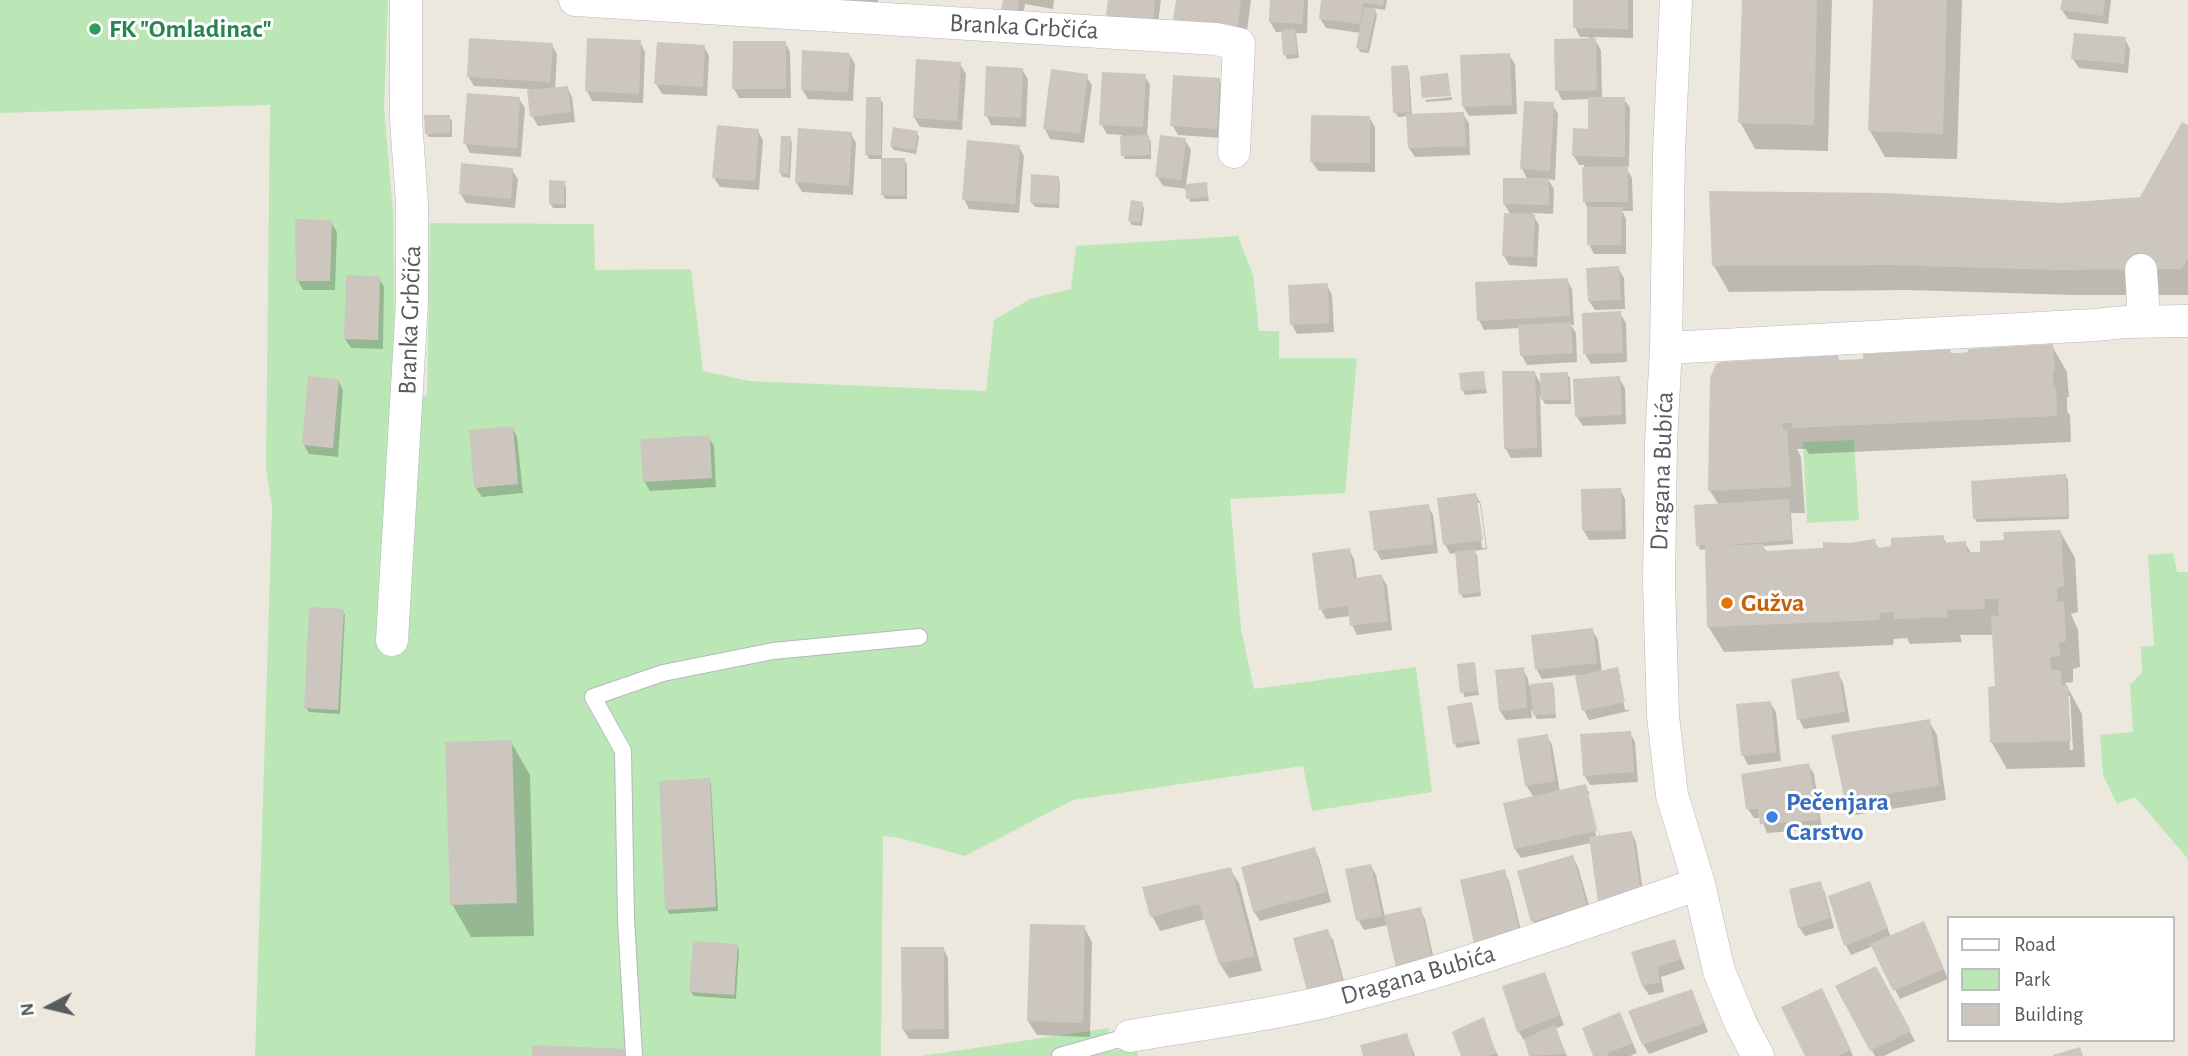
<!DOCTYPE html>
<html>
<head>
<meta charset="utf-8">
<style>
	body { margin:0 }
	#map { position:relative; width:2188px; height:1056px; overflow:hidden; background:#ede8de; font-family:"Alegreya Sans",sans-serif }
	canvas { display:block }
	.legend { position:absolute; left:1947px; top:916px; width:228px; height:126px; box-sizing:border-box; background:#fff; border:2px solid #bcbec0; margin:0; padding:9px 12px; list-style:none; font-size:21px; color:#575c61 }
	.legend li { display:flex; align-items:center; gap:14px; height:35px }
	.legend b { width:35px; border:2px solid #bcbec0 }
	.north { position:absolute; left:14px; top:972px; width:70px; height:70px; -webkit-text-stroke:5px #fff; paint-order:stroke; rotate:263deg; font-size:19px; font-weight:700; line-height:28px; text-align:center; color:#575c61 }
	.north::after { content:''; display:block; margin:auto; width:24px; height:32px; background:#575c61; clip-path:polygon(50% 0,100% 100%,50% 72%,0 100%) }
</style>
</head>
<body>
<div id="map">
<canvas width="2188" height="1056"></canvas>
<ul class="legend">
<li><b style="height:9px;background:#fff"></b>Road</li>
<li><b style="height:19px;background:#bbe7b7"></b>Park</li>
<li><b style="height:19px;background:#ccc6bf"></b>Building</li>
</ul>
<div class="north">N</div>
</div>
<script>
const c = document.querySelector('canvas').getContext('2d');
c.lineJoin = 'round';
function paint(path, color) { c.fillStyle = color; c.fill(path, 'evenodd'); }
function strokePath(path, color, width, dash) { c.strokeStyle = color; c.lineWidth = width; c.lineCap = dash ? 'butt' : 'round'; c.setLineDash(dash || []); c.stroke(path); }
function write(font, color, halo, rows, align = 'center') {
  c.font = font + ' "Alegreya Sans",sans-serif'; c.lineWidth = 6; c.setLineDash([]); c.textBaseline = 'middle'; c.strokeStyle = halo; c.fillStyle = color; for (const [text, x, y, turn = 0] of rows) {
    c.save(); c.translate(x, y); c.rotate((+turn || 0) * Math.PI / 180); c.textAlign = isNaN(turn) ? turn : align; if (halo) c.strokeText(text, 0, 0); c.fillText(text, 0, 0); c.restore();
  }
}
paint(new Path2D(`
	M0 0H388L384 108 393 212 396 390 427 396 430 223 594 224 595 270 691 269 703 371 749 381 986 391 994 320 1030 299 1071 289 1076 246 1238 236 1253 275 1259 331H1279V358H1357L1345 493 1230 499 1241 629 1254 689 1416 667 1432 792 1312 811 1303 766 1073 800 965 856 900 838 883 836 881 1056H255L272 508 266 468 270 105 0 113Z
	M1854 440 1859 520 1807 523 1803 442Z
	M2173 553 2177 572H2188V859L2135 797 2117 804 2103 775 2100 735 2133 732 2130 685 2142 672 2141 647 2154 646 2148 555Z
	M1109 1028 1105 1052 1137 1048 1138 1056H921Z`), '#bbe7b7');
paint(new Path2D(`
	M832 0H878V12Z
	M1005 0H1054L1053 9 1025 4 1021 31Z
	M1109 0H1161L1157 30 1113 25 1108 15Z
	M1177 0H1251L1245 47Z
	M1271 0H1307L1308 2 1307 33H1296L1299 58 1287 59 1285 55 1283 32H1276L1270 22Z
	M1323 0H1387L1385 10 1373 8 1377 15 1369 53 1360 52 1358 47 1361 33 1326 28 1320 18Z
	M1575 0H1633V38L1593 37 1601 50 1602 99H1624L1630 108 1629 166H1625L1632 178 1633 211H1622L1626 219V254H1594L1589 244V210L1584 201V165H1579L1574 156 1590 130V99L1562 100 1557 90 1589 40V37H1580L1575 27Z
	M1744 0H1832L1828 151 1755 149 1740 122Z
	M1874 0H1962L1957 159 1885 157 1870 131Z
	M2063 0H2111L2108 24 2068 19 2062 10Z
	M2125 39 2130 49 2128 73 2079 68 2073 59Z
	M640 42 645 52 643 103 592 101 587 91Z
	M785 42 790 52 791 98H739L734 89Z
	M552 45 557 54 555 89 567 87 572 97 575 122 538 126 532 116 529 89 474 86 468 76Z
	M704 46 709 56 707 96 662 94 656 84Z
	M849 54 855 64 853 101 808 99 802 89Z
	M1509 55 1515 64 1517 114 1469 116 1463 106Z
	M960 64 966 74 962 130 920 127 914 117Z
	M1407 67 1409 71 1412 116 1463 114 1469 123 1470 155 1415 157 1409 148 1408 116 1398 117 1395 112Z
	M1022 69 1028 79 1026 127 991 125 986 115Z
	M1086 76 1092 85 1084 143 1050 139 1045 129Z
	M1145 76 1150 85 1147 137 1151 141V159H1125L1123 155 1122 135 1107 134 1101 124Z
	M1219 80 1225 89 1222 138 1178 135 1172 125Z
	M1452 97V100L1426 102 1425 100Z
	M519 99 525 108 521 157 470 153 465 143Z
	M880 99 883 103 882 159H869L867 155Z
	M1552 104 1558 114 1555 180 1548 179 1554 189 1553 214 1532 213 1539 225 1537 267 1509 265 1504 256 1511 215 1504 204 1528 180 1522 169Z
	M449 117 452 121V137H429L426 133Z
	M1369 117 1375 127V172L1318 171 1312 162Z
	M2188 127V295H2074L1907 290 1729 292 1714 266 2061 205 2141 198Z
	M758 131 763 140 759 190 720 187 714 178Z
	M917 133 919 137 916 154 894 150 891 146Z
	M851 134 856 143 853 195 802 192 796 182Z
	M790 138 792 142 790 178 783 177 780 173Z
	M1185 140 1191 150 1186 185 1206 184 1209 201 1190 202 1187 189 1163 186 1157 176Z
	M1019 147 1024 156 1019 213 969 209 964 199Z
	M904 160 907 164V199H885L883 195Z
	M512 170 518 179 515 208 466 203 460 193Z
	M1058 177 1060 182 1059 208 1035 207 1032 203Z
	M564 183 566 187V208H553L550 203Z
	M1142 204 1144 208 1142 226 1132 225 1129 220Z
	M331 222 337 232 335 290H303L298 281Z
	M1618 268 1624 278 1625 309 1595 310 1589 301Z
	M379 278 384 287 383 349 351 348 345 339Z
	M1567 280 1572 289 1574 325H1571L1576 333 1577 362 1527 365 1522 356 1520 328 1484 330 1479 320Z
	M1327 285 1332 295 1334 332 1297 334 1292 325Z
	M1620 313 1626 323 1627 362 1591 364 1585 354 1584 314Z
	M2052 346 2067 372 2069 397H2067V411L2070 415 2071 442 1809 454 1806 449H1797L1801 457 1805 513H1791L1793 544 1763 546 1767 552 1825 549 1874 541 1879 549 1943 537 1947 545 1965 543 1971 553H1981L2006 542 2060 531 2075 558 2078 612 2071 614 2078 630 2080 667 2073 669V682L2065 683 2082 714 2085 767 2007 769 1992 743 1997 688 1994 635H1960L1962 642 1910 644 1907 638 1894 639 1893 645 1724 652 1708 626 1707 549 1700 550 1698 545 1719 505 1710 491 1837 357 1840 362ZM2067 696H2070L2073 750H2070Z
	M1534 372 1542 386 1567 374 1570 378 1571 404H1545L1540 395 1542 457 1511 458 1505 448Z
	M1483 373 1487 393 1465 395 1463 391Z
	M1619 378 1625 388 1626 424 1583 426 1577 417Z
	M338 380 343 390 338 457 309 454 304 445Z
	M512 427 517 437 523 493 482 497 476 488 471 431Z
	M709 437 714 446 716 487 650 491 644 481Z
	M2065 476 2068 480 2069 519 1977 522 1974 518Z
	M1620 489 1625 499 1626 539 1589 540 1584 531Z
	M1476 495 1481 504 1487 549 1474 551 1477 555 1481 596 1463 598 1461 594 1457 553 1450 554 1445 544ZM1476 503H1480L1486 548H1482Z
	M1428 505 1433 515 1438 553 1381 560 1376 550Z
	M1349 550 1354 559 1357 579 1381 576 1387 585 1392 630 1357 635 1352 625 1351 616 1326 619 1321 609Z
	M343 611 345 615 340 714 309 712 306 708Z
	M1592 630 1598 640 1602 673 1617 669 1621 677H1618L1625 710H1629L1622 678 1629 711 1589 720 1584 710 1577 675 1542 679 1537 670Z
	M1474 664 1479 695 1464 697 1459 665Z
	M1523 669 1528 679 1529 686 1552 684 1554 688 1556 718 1537 719 1531 709 1532 718 1506 720 1500 711Z
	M1838 673 1843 683 1850 722 1804 729 1799 719Z
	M1770 703 1776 712 1781 761 1748 765 1743 755Z
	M1472 704 1480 744 1457 748 1455 744Z
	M1929 721 1937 735 1946 800 1855 815 1846 801Z
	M1630 733 1635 742 1638 782 1590 785 1584 775Z
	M1547 736 1552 745 1560 792 1585 786 1590 794H1587L1597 840 1600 839 1590 795 1600 837 1631 832 1636 842 1645 905 1591 843 1521 858 1515 849 1505 804 1534 798 1526 785Z
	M511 742 530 775 534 936 471 937 452 904Z
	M1808 765 1814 774 1822 829 1767 833 1761 818H1754L1748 809Z
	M709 780 711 784 718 911 669 914 667 909Z
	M1314 849 1319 858 1331 902 1260 921 1254 912 1243 868Z
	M1573 857 1578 867 1592 916 1538 931 1533 921Z
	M1371 866 1376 875 1385 917 1420 909 1425 919 1436 969 1388 925 1364 930 1358 920Z
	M1230 869 1239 883 1262 971 1229 978 1220 964 1206 919 1160 931 1152 916Z
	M1504 871 1509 881 1524 943 1481 953Z
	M1820 883 1825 893 1834 928 1805 936 1799 927Z
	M1869 883 1891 937 1928 932 1948 979 1900 999 1873 946 1851 955 1846 945 1830 897Z
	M1084 927 1092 942 1090 1037 1037 1035 1028 1021Z
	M1327 931 1333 940 1348 996 1315 1004Z
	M1674 941 1685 969 1661 977 1664 992 1649 995 1643 986Z
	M737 946 739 950 736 999 694 996 691 992Z
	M943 948 948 958 949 1039H909L903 1029Z
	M1875 968 1915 1041 1884 1056H1875L1837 987Z
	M1545 974 1564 1025 1555 1029 1567 1056H1531L1526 1040H1524L1518 1031Z
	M1826 1000 1853 1056H1807Z
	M1696 1001 1708 1032 1649 1054 1643 1044Z
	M1483 1020 1498 1056H1463Z
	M1624 1023 1637 1053 1630 1056H1595Z
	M1407 1035 1415 1056H1365Z`), '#0003');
paint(new Path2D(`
	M1003 0H1019L1016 23 1000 20Z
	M1108 0H1155L1153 21 1106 15Z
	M1176 0H1241L1237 33 1172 25Z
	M1270 0H1304L1302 24 1269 22Z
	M1321 0H1384L1383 6 1363 3 1360 24 1319 19Z
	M1573 0H1628V29L1573 28Z
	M1742 0H1817L1814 125 1738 123Z
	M1873 0H1947L1943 134 1868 131Z
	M2062 0H2105L2103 16 2060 10Z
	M1364 7 1376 9 1367 50 1356 48Z
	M1295 29 1297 54 1283 55 1281 30Z
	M2074 33 2126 37 2124 64 2071 59Z
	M469 38 553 43 550 82 467 77Z
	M587 38 641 40 639 94 585 91Z
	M1596 38 1597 90 1555 91 1554 39Z
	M733 41H786V89H732Z
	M657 42 705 45 703 87 654 84Z
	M802 50 850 53 848 92 801 90Z
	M1510 53 1512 105 1462 107 1460 55Z
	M916 59 961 62 957 121 913 118Z
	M1408 65 1410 112 1393 113 1391 66Z
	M986 66 1023 68 1021 118 984 116Z
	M1051 69 1088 74 1080 134 1043 129Z
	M1102 72 1146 74 1143 127 1099 125Z
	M1448 73 1451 96 1422 98 1420 76Z
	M1173 75 1220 78 1217 129 1170 126Z
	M568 86 571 112 530 117 527 90Z
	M467 93 520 97 517 148 463 144Z
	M866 97H881V155H865Z
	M1588 97H1625V157L1572 156 1573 128 1588 129Z
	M1524 101 1554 102 1550 171 1520 169Z
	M1464 112 1466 146 1408 148 1406 114Z
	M424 115H450V133L425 134Z
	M1311 115 1370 116V163L1310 162Z
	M2182 122 2188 125V258L2182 269 2057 270 1891 265 1712 266 1709 191 1885 193 2061 203 2140 197Z
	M717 125 759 129 755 181 712 178Z
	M893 127 918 131 915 150 890 146Z
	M798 128 852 132 849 186 795 182Z
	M1149 135 1150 155 1121 156 1120 136Z
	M1160 135 1186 138 1181 180 1155 177Z
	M781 136H791L788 174 779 173Z
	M967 140 1020 145 1015 204 962 200Z
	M881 158H905V196L881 195Z
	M461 163 513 168 511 199 459 194Z
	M1628 166V202H1583L1582 167Z
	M1031 174 1059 176 1058 204 1030 203Z
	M1503 178H1549V205L1503 204Z
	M549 180 565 181 564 204H549Z
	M1207 182 1208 197 1186 199 1185 184Z
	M1131 200 1143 202 1140 223 1128 221Z
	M1587 207H1622L1621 245H1587Z
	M1504 213 1535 214 1533 257 1502 256Z
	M295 219 332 220 330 281H296Z
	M1619 266 1621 300 1588 301 1586 268Z
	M346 275 380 276 378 340 344 339Z
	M1568 278 1570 316 1477 321 1475 282Z
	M1328 283 1329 323 1290 325 1288 285Z
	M1621 311 1623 353 1583 354 1582 313Z
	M1571 322 1573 353 1520 356 1518 325Z
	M2053 344 2055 372H2053V387H2056L2057 416 1793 428 1792 423H1782L1783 430 1787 429 1791 487 1708 491 1710 378 1716 364 1721 362 1838 355 1839 360 1863 359V354L1950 349 1951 353H1968V349Z
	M1484 371 1486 389 1461 391 1459 373Z
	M1502 371H1535L1537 448 1504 449Z
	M1568 372 1569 400H1541L1540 373Z
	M308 376 339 379 333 448 302 445Z
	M1620 376 1622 415 1575 417 1573 379Z
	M513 426 518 484 474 488 469 430Z
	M710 435 712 478 643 482 640 439Z
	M2066 474 2068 516 1973 519 1971 481Z
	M1621 488 1622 530 1582 531 1581 489Z
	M1476 493 1483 540 1443 545 1437 498Z
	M1789 499 1792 540 1714 546 1764 544V551L1823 548V542L1849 543 1875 539 1876 548 1891 546V538L1944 535V543L1966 541 1967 552H1980V541L2004 540 2003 532 2061 530 2064 586 2057 588V602H2064L2066 641 2059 643 2060 656 2050 657 2051 670 2061 671V685L2068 686 2071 741 1990 743 1988 687 1995 686 1991 615 1999 616 1998 599H1985L1984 609 1947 610 1948 617 1894 619V612L1880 613 1879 620 1707 627 1705 545 1696 546 1694 505Z
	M1429 504 1434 544 1374 551 1369 511Z
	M1350 548 1354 578 1382 574 1388 621 1350 626 1348 606 1319 610 1312 553Z
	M1475 549 1480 592 1459 595 1455 552Z
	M309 607 344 609 338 710 304 708Z
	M1593 628 1597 663 1535 670 1531 635Z
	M1475 662 1478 691 1460 693 1457 664Z
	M1524 667 1527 708 1499 711 1495 670Z
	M1618 667 1625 702 1582 711 1575 676Z
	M1839 671 1845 712 1797 720 1791 679Z
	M1553 682 1555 714 1533 715 1530 684Z
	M1771 701 1776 752 1741 756 1736 704Z
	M1472 702 1479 740 1453 744 1447 706Z
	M1930 719 1939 785 1845 801 1831 735Z
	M1631 731 1634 772 1583 776 1580 734Z
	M1548 734 1555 781 1525 786 1517 739Z
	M512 740 517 903 450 905 445 742Z
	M1809 763 1818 820 1760 824 1758 809H1746L1741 774Z
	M710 778 716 907 665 910 659 781Z
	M1586 784 1597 831 1514 849 1503 803Z
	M1632 831 1641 896 1598 902 1589 837Z
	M1315 847 1327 892 1253 912 1241 867Z
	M1573 855 1587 906 1531 922 1517 871Z
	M1371 864 1382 916 1356 921 1345 869Z
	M1231 867 1255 956 1219 964 1199 904 1150 917 1142 887Z
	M1505 869 1520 933 1474 944 1460 880Z
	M1821 881 1830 918 1798 928 1789 889Z
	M1870 881 1888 928 1844 946 1828 896Z
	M1421 907 1432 959 1396 967 1384 915Z
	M1924 921 1944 969 1893 991 1870 944Z
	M1030 924 1085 925 1083 1023 1027 1021Z
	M1328 929 1344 986 1308 995 1293 938Z
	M1675 939 1681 959 1657 967 1660 982 1642 986 1631 952Z
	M693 941 738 944 734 995 689 992Z
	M901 947H944V1029L902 1030Z
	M1876 966 1911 1031 1870 1051 1835 986Z
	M1545 972 1560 1015 1517 1032 1502 986Z
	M1822 988 1851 1050 1838 1056H1805L1781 1007Z
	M1692 989 1704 1023 1642 1045 1628 1011Z
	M1620 1012 1633 1043 1607 1053 1608 1056H1593L1582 1028Z
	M1484 1017 1496 1053 1488 1056H1461L1452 1032Z
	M1555 1025 1566 1054 1529 1056 1524 1039Z
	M1407 1033 1413 1056H1363L1360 1045Z
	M532 1045 626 1049V1056H532Z
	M2080 1047 2083 1056H2053V1055Z`), '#ccc6bf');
const lane = new Path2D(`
	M634 1056 626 919 623 751 593 697 663 673 773 651 919 637
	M1060 1056 1130 1036`);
const street = new Path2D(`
	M575 0 1216 39 1239 44 1234 152
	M1676 0 1669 151 1666 348 1661 442 1659 583 1663 716 1672 795 1699 884 1719 971 1741 1024 1758 1056
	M2141 270 2144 321
	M1666 348 2095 325 2126 322 2188 321
	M392 640 412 302V203L406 120V0
	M1130 1036C1195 1025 1260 1017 1324 1002 1451 972 1574 926 1699 884`);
strokePath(lane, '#b4b8bd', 18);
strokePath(street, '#b4b8bd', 33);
strokePath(lane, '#fff', 16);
strokePath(street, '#fff', 32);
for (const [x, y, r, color] of [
	[95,29,7,"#2e9e5b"],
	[1727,603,7,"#e8710a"],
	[1772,817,7,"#3f7fe0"]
]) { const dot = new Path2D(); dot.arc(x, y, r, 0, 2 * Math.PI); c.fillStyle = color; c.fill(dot); strokePath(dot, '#fff', 2.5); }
write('26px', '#575c61', '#fff', [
	["Branka Grbčića",1024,27,3],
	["Branka Grbčića",410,320,-88],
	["Dragana Bubića",1662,471,-88],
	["Dragana Bubića",1418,975,-16]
]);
write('bold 26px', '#27864d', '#fff', [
	["FK \"Omladinac\"",109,29]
], 'left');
write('bold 26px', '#c56008', '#fff', [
	["Gužva",1741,603]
], 'left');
write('bold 26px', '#366cbe', '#fff', [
	["Pečenjara",1786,802],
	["Carstvo",1786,832]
], 'left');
</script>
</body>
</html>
